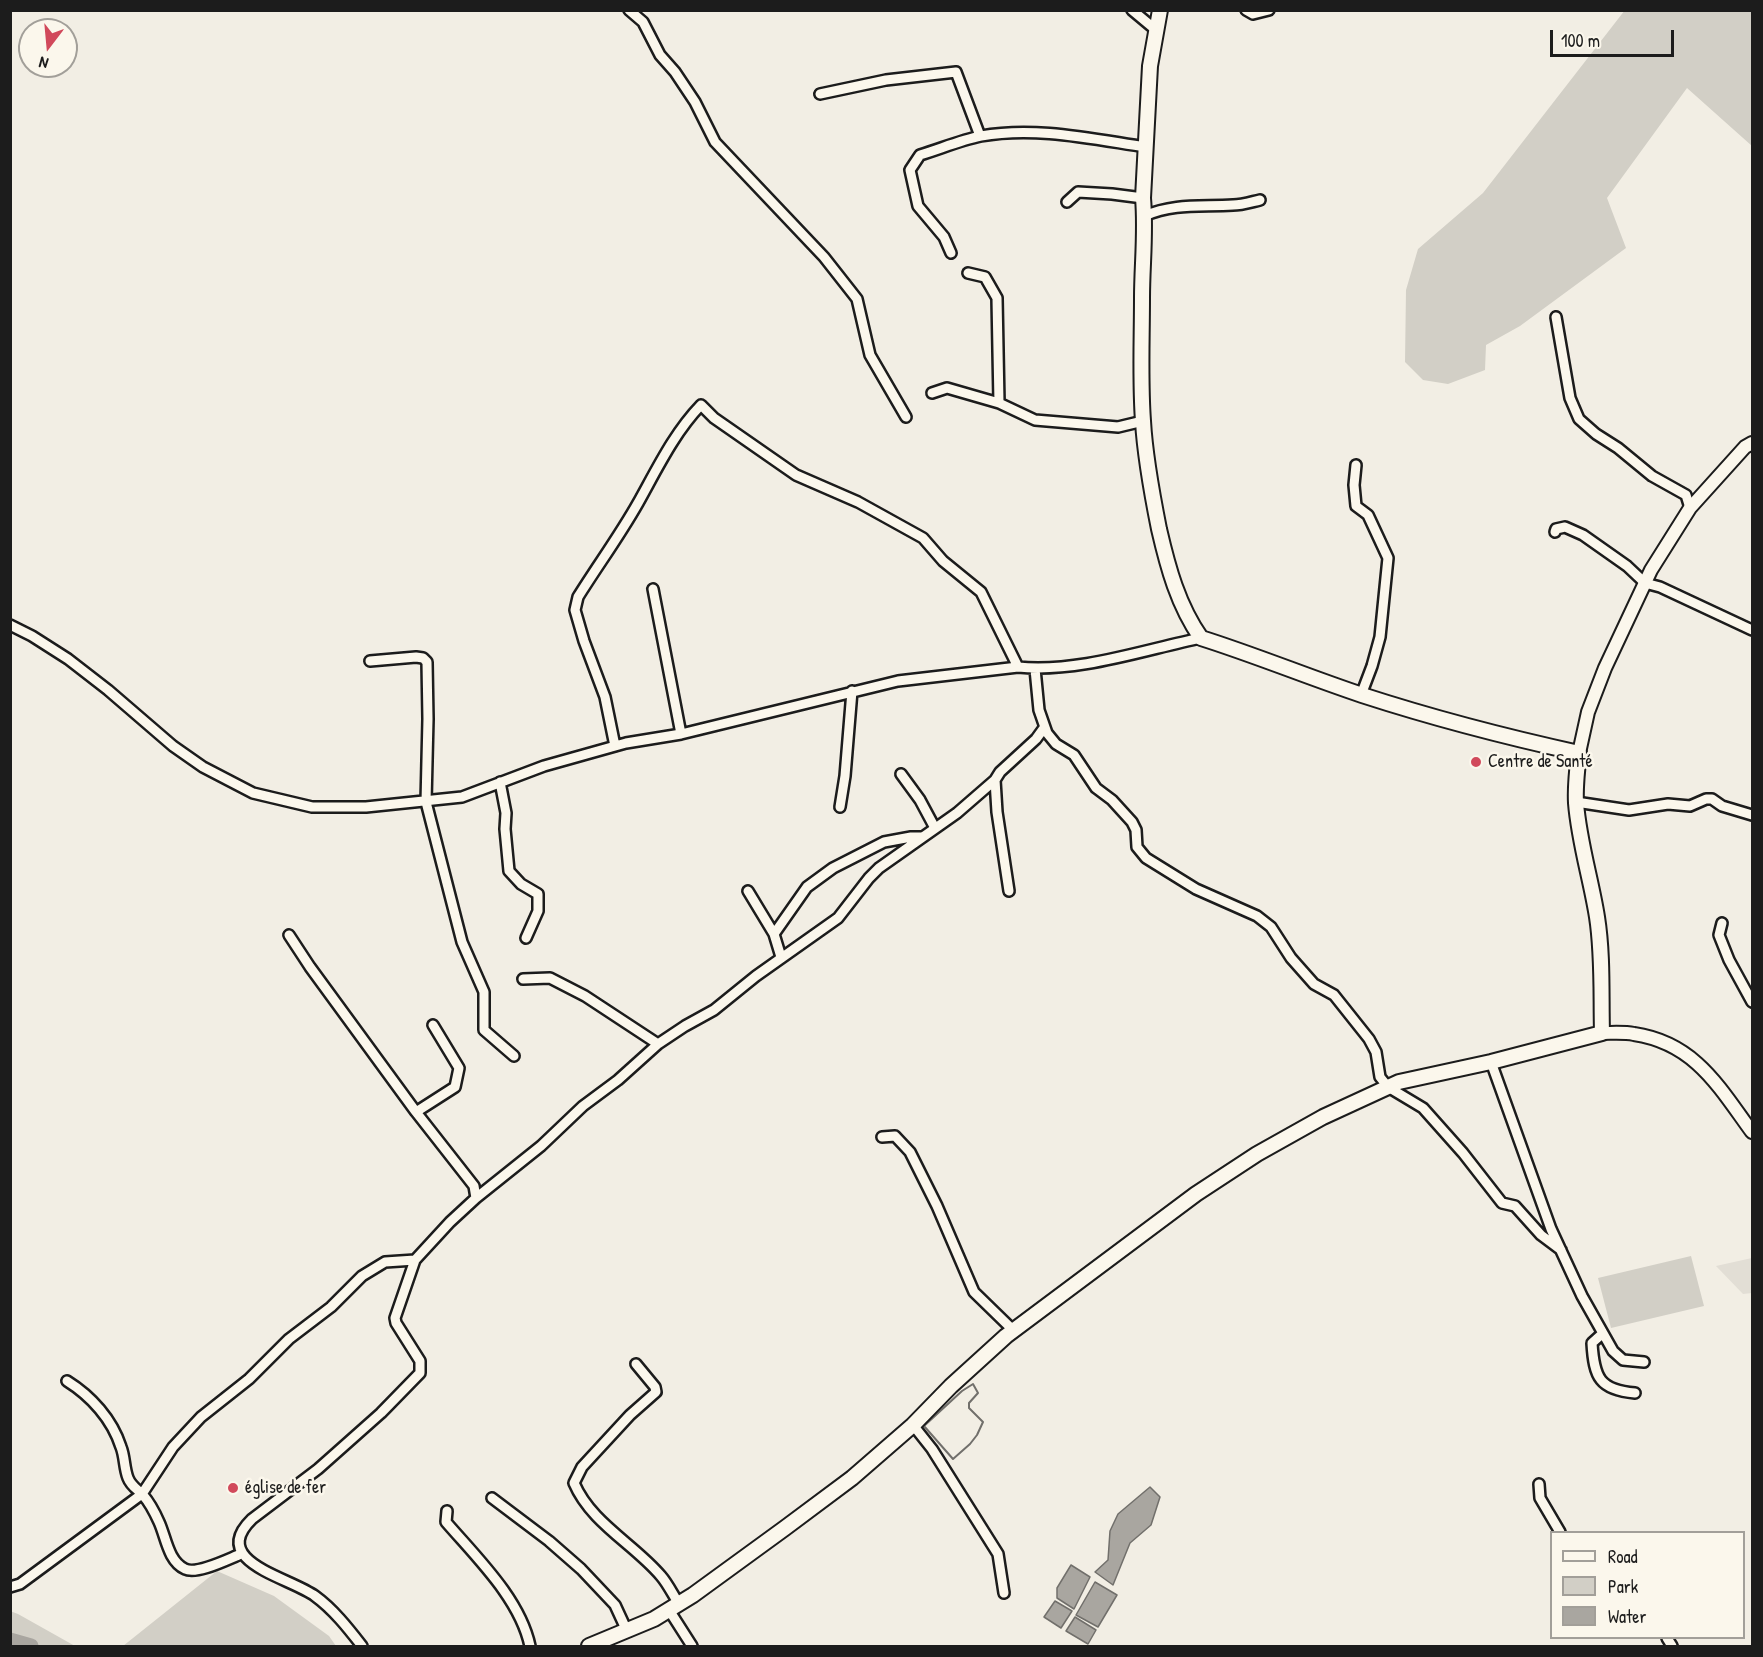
<!DOCTYPE html>
<html>
<head>
<meta charset="utf-8">
<style>
	body { margin:0 }
	#map { position:relative; width:1763px; height:1657px; overflow:hidden; background:#f2eee4; font-family:"Patrick Hand",sans-serif }
	canvas { display:block }
	.frame { position:absolute; inset:0; border:12px solid #1c1c1c; pointer-events:none }
	.legend { position:absolute; left:1550px; top:1531px; width:195px; height:108px; box-sizing:border-box; background:#fbf7ec; border:2px solid #a29f99; margin:0; padding:8px 10px; list-style:none; font-size:18px; color:#1c1c1c }
	.legend li { display:flex; align-items:center; gap:12px; height:30px }
	.legend b { width:30px; border:2px solid #a29f99 }
	.north { position:absolute; left:18px; top:18px; width:60px; height:60px; box-sizing:border-box; background:#fbf7ec; border:2px solid #a29f99; border-radius:50%; rotate:196deg; font-size:16px; font-weight:700; line-height:24px; text-align:center; color:#1c1c1c }
	.north::after { content:''; display:block; margin:auto; width:21px; height:27px; background:#d1495b; clip-path:polygon(50% 0,100% 100%,50% 72%,0 100%) }
	.scale { position:absolute; left:1550px; top:30px; width:124px; height:27px; box-sizing:border-box; border:3px solid #1c1c1c; border-top:0; padding-left:8px; font-size:18px; line-height:21px; white-space:nowrap; color:#1c1c1c; -webkit-text-stroke:4px #fbf7ec; paint-order:stroke }
</style>
</head>
<body>
<div id="map">
<canvas width="1763" height="1657"></canvas>
<div class="frame"></div>
<ul class="legend">
<li><b style="height:8px;background:#fbf7ec"></b>Road</li>
<li><b style="height:16px;background:#d2cfc6"></b>Park</li>
<li><b style="height:16px;background:#a9a6a0"></b>Water</li>
</ul>
<div class="north">N</div>
<div class="scale">100 m</div>
</div>
<script>
const c = document.querySelector('canvas').getContext('2d');
c.lineJoin = 'round';
function paint(path, color) { c.fillStyle = color; c.fill(path, 'evenodd'); }
function strokePath(path, color, width, dash) { c.strokeStyle = color; c.lineWidth = width; c.lineCap = dash ? 'butt' : 'round'; c.setLineDash(dash || []); c.stroke(path); }
function write(font, color, halo, rows, align = 'center') {
  c.font = font + ' "Patrick Hand",sans-serif'; c.lineWidth = 5; c.setLineDash([]); c.textBaseline = 'middle'; c.strokeStyle = halo; c.fillStyle = color; for (const [text, x, y, turn = 0] of rows) {
    c.save(); c.translate(x, y); c.rotate((+turn || 0) * Math.PI / 180); c.textAlign = isNaN(turn) ? turn : align; if (halo) c.strokeText(text, 0, 0); c.fillText(text, 0, 0); c.restore();
  }
}
paint(new Path2D(`
	M1752 1258V1293L1743 1294 1716 1266Z`), '#e2ded5');
paint(new Path2D(`
	M1625 10 1752 11V146L1687 88 1607 198 1626 248 1520 326 1486 345 1485 370 1448 384 1423 380 1405 362 1406 290 1418 249 1483 193Z
	M1691 1256 1704 1306 1611 1328 1598 1278Z
	M217 1571 274 1596 329 1636 336 1646H123Z
	M10 1611 18 1614 75 1646H11Z`), '#d2cfc6');
const water = new Path2D(`
	M1150 1487 1160 1497 1151 1525 1130 1543 1113 1585 1095 1572 1108 1560 1110 1531 1118 1514Z
	M1071 1565 1090 1577 1074 1609 1057 1598V1588Z
	M1095 1582 1117 1595 1098 1627 1076 1615Z
	M1055 1601 1072 1611 1061 1628 1044 1617Z
	M1075 1617 1096 1630 1088 1644 1066 1631Z`);
paint(water, '#a9a6a0');
strokePath(water, '#716f6b', 1.5);
strokePath(new Path2D(`
	M973 1384 978 1393 969 1403V1408L983 1422 977 1435 970 1444 953 1459 924 1426 962 1391Z`), '#716f6b', 2);
strokePath(new Path2D(`
	M10 1640 31 1646`), '#a9a6a0', 15);
const minor = new Path2D(`
	M629 10 643 22 660 55 675 72 695 102 715 142 824 257 857 299 870 355 906 417
	M1132 10 1156 30
	M1246 10 1253 14 1269 10
	M820 94 886 80 956 72 980 136
	M1067 202 1078 192 1112 194 1143 198
	M1144 216C1175 203 1200 207 1233 205 1242 205 1251 202 1260 200
	M951 253 944 237 918 206 910 170 920 155C940 149 961 140 981 136 1035 126 1092 139 1146 147
	M968 273 985 277 997 298 999 403
	M1556 317 1570 398 1579 419 1596 434 1618 448 1652 476 1686 495 1690 508
	M932 393 947 388 999 403 1035 420 1118 427 1143 421
	M1356 465 1354 485 1356 506 1368 515 1388 558 1380 637 1372 666 1361 695
	M1555 532 1556 529 1565 527 1583 535 1627 566 1645 583 1660 587 1752 630
	M653 589 681 734
	M10 625 32 636 68 659 108 690 173 746 203 767 253 793 312 807H366L462 797 544 766 626 743 681 734 898 681 1018 667C1078 673 1143 650 1201 638
	M370 661 416 657 423 658 427 662 428 719 426 802 462 942 484 992V1030L514 1056
	M1035 669 1039 710 1047 733 1056 744 1074 755 1096 788 1112 800 1132 822 1136 830 1137 847 1146 858 1196 889 1257 916 1271 927 1291 958 1314 984 1334 995 1369 1039 1376 1052 1380 1077 1388 1087 1423 1108 1463 1153 1502 1203 1515 1206 1541 1235 1561 1250
	M615 746 605 697 584 641 575 610 578 597C598 565 620 535 638 503 657 469 674 433 701 405L714 418 796 475 858 502 923 538 943 561 981 592 1018 667
	M901 774 920 800 935 828
	M500 782 506 813 505 829 509 871 521 884 538 894V911L526 938
	M1576 802 1629 810 1668 804 1690 806 1706 799H1712L1722 806 1752 815
	M840 807 845 776 852 691
	M748 891 774 934 781 957
	M1009 891 997 812 995 780 1000 772 1036 739 1044 728
	M1722 923 1719 935 1729 960 1752 1002
	M774 934 807 887 833 868 884 842 911 837H921
	M289 935 310 967 416 1112 474 1186 476 1198
	M523 979 550 978 585 996 658 1044
	M1491 1062 1551 1229 1582 1296 1613 1351 1623 1360 1644 1362
	M416 1112 455 1087 459 1068 433 1025
	M882 1137 895 1136 910 1152 937 1206 974 1292 1013 1330
	M1602 1334 1592 1343C1594 1378 1600 1390 1635 1393
	M636 1364 655 1387 656 1392 630 1415 582 1467 574 1483C591 1523 634 1544 661 1576 668 1584 673 1595 679 1604
	M67 1381C91 1396 112 1419 121 1447 125 1457 124 1468 128 1478 131 1486 137 1489 143 1495 149 1502 155 1513 159 1522 166 1537 168 1561 185 1569 197 1575 228 1559 241 1554
	M913 1425 932 1449 998 1554 1004 1593
	M1539 1484 1540 1498 1560 1532
	M492 1498 549 1541 581 1569 615 1605 627 1631
	M447 1511 446 1522C477 1558 520 1599 530 1646
	M10 1587 20 1584 142 1494 173 1447 201 1417 249 1379 289 1339 331 1307 362 1276 385 1262 415 1260
	M669 1610 692 1646
	M1667 1638 1672 1646
	M362 1646C348 1628 333 1609 315 1596 289 1577 208 1562 252 1519L318 1469 381 1413 420 1373V1361L396 1323 395 1318 415 1260 450 1222 476 1198 541 1146 583 1106 618 1080 658 1044 685 1026 714 1010 756 976 838 918 869 878 879 868 957 813 995 780`);
const tertiary = new Path2D(`
	M1579 753 1588 712 1605 668 1651 570 1690 508 1745 447 1752 443
	M1602 1033C1613 1033 1624 1032 1634 1034 1695 1043 1719 1087 1752 1132`);
const secondary = new Path2D(`
	M589 1646 654 1619 693 1595 785 1528 852 1478 913 1425 951 1386 1006 1336 1196 1194 1257 1154 1323 1117 1399 1082 1491 1062 1602 1033C1601 995 1603 955 1597 917 1591 879 1579 842 1576 803 1575 786 1577 770 1579 753 1506 737 1433 718 1362 695 1308 677 1255 655 1201 638 1178 605 1168 568 1159 529 1152 494 1145 457 1143 421 1140 380 1142 339 1142 298 1142 265 1146 232 1143 198L1150 66 1160 10`);
strokePath(minor, '#1c1c1c', 14);
strokePath(tertiary, '#1c1c1c', 16);
strokePath(secondary, '#1c1c1c', 18);
strokePath(minor, '#fbf7ec', 9);
strokePath(tertiary, '#fbf7ec', 12);
strokePath(secondary, '#fbf7ec', 14);
for (const [x, y, r, color] of [
	[1476,762,6,"#d1495b"],
	[233,1488,6,"#d1495b"]
]) { const dot = new Path2D(); dot.arc(x, y, r, 0, 2 * Math.PI); c.fillStyle = color; c.fill(dot); strokePath(dot, '#fbf7ec', 2); }
write('18px', '#1c1c1c', '#fbf7ec', [
	["Centre de Santé",1488,762],
	["église de fer",245,1488]
], 'left');
</script>
</body>
</html>
